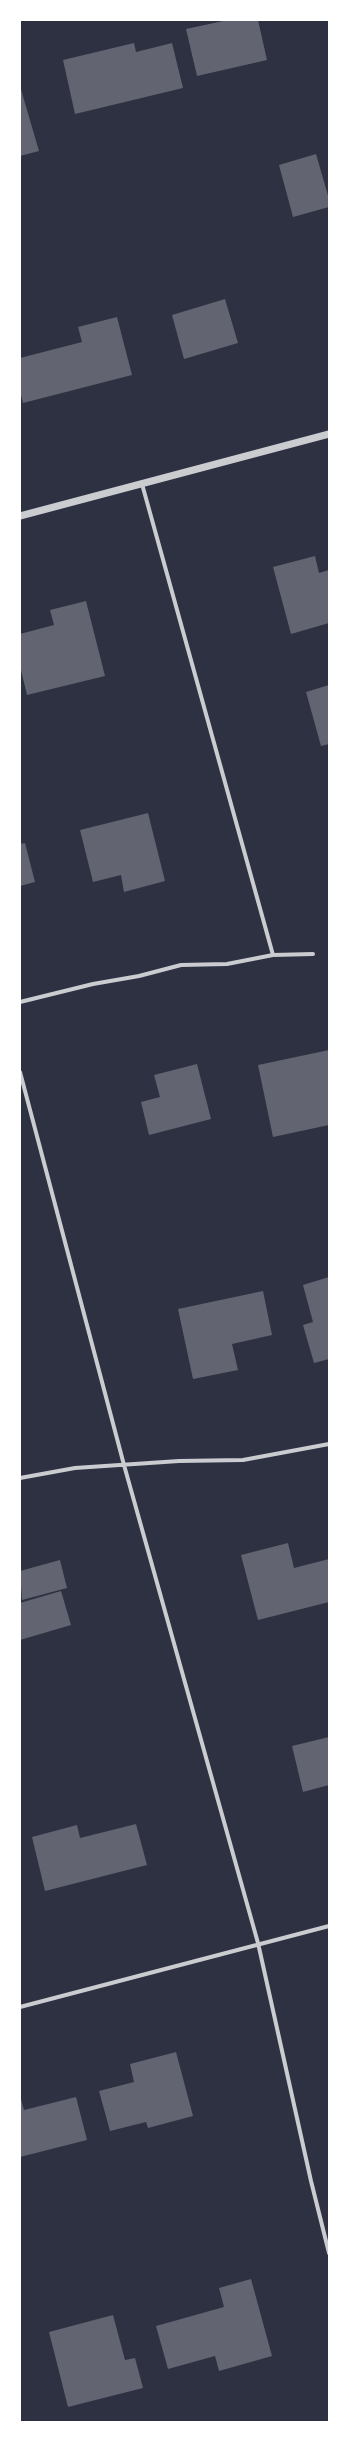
<!DOCTYPE html>
<html>
<head>
<meta charset="utf-8">
<style>
	body { margin:0 }
	#map { position:relative; width:349px; height:2442px; overflow:hidden; background:#2d3142; font-family:"Noto Sans",sans-serif }
	canvas { display:block }
	.frame { position:absolute; inset:0; border:21px solid #fff; pointer-events:none }
</style>
</head>
<body>
<div id="map">
<canvas width="349" height="2442"></canvas>
<div class="frame"></div>
</div>
<script>
const c = document.querySelector('canvas').getContext('2d');
c.lineJoin = 'round';
function paint(path, color) { c.fillStyle = color; c.fill(path, 'evenodd'); }
function strokePath(path, color, width, dash) { c.strokeStyle = color; c.lineWidth = width; c.lineCap = dash ? 'butt' : 'round'; c.setLineDash(dash || []); c.stroke(path); }
paint(new Path2D(`
	M228 20H258L267 60 197 76 186 29Z
	M134 43 136 52 172 43 183 88 75 114 63 60Z
	M20 86 39 151 20 156Z
	M316 154 329 199V207L293 217 279 165Z
	M225 299 238 343 184 359 172 315Z
	M117 317 132 375 23 403 20 391V358L82 342 78 327Z
	M315 556 319 573 329 570V623L291 634 273 567Z
	M86 601 105 676 27 695 20 666V634L54 625 50 610Z
	M329 685V744L321 746 306 692Z
	M148 813 165 881 124 892 121 875 93 882 80 830Z
	M25 843 35 882 20 886V844Z
	M329 1050V1125L273 1137 258 1065Z
	M197 1064 211 1119 149 1135 141 1102 160 1097 154 1075Z
	M329 1277V1359L314 1363 303 1325 313 1322 303 1285Z
	M263 1291 272 1335 232 1344 238 1370 193 1379 178 1309Z
	M288 1543 294 1568 329 1559V1602L258 1620 241 1555Z
	M60 1560 67 1588 22 1600 20 1571Z
	M61 1591 71 1625 20 1640V1603Z
	M329 1737V1785L303 1792 292 1746Z
	M136 1824 147 1865 45 1891 32 1837 77 1825 80 1838Z
	M176 2052 193 2116 148 2128 146 2122 110 2131 99 2091 134 2082 130 2064Z
	M20 2096 24 2110 76 2097 87 2140 20 2157Z
	M251 2279 272 2356 219 2371 215 2356 168 2369 156 2326 224 2307 219 2288Z
	M113 2315 125 2360 135 2358 143 2388 68 2407 49 2332Z`), '#626471');
strokePath(new Path2D(`
	M142 484 273 955
	M20 1002 93 984 139 976 181 965 227 964 273 955 313 954
	M20 1072 124 1465 258 1943 311 2181 329 2253
	M20 1478 75 1468 179 1461 243 1460 329 1444
	M20 2007 329 1926`), '#caccd0', 4);
strokePath(new Path2D(`
	M20 516 329 434`), '#caccd0', 7);
</script>
</body>
</html>
